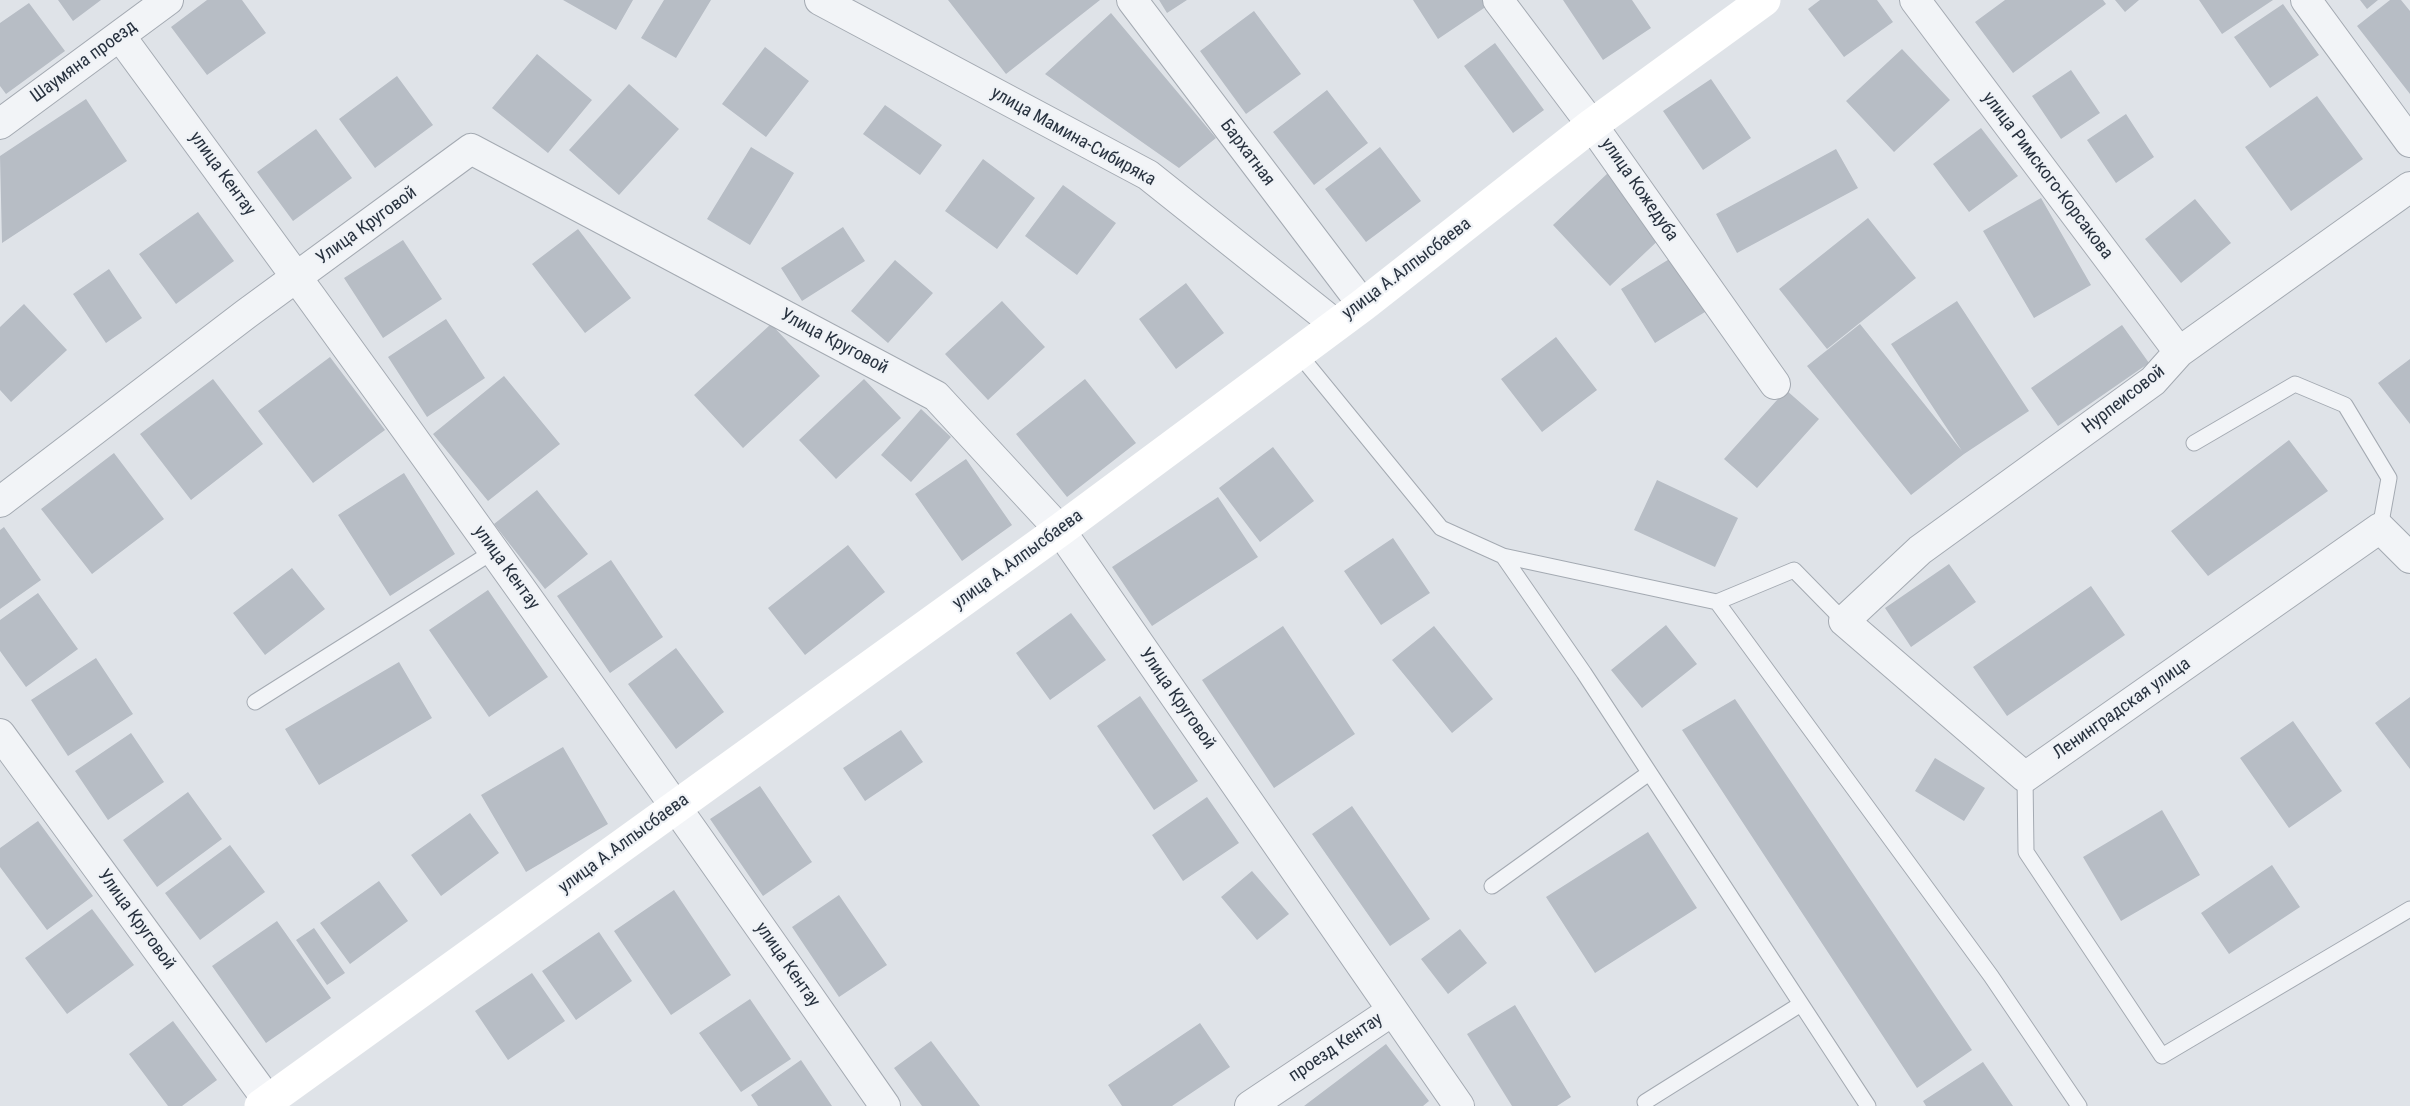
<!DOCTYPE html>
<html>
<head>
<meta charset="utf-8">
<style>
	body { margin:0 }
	canvas { display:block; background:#dfe3e8 }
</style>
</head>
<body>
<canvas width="2410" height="1106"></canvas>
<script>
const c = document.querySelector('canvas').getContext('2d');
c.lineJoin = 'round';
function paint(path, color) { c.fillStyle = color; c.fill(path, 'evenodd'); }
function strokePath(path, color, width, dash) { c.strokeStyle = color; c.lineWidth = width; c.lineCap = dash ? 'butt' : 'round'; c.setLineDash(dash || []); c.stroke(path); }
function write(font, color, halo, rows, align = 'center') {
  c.font = font + ' "Roboto Condensed",sans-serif'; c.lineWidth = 4.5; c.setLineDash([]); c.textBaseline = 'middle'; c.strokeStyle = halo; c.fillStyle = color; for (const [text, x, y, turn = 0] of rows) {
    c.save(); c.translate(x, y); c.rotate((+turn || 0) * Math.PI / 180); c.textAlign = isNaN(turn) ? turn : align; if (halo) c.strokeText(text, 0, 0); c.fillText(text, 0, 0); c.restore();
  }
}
paint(new Path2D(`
	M58 0H101L73 21Z
	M207 0H242L266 33 207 75 171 27Z
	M563 0H633L616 30Z
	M664 0H711L676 58 641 38Z
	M948 0H1100L1006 74Z
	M1159 0H1187L1167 13Z
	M1413 0H1487L1490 4 1438 39Z
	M1563 0H1632L1651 28 1603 60Z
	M1820 0H1877L1893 22 1844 57 1808 9Z
	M2005 0H2103L2106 4 2013 73 1975 22Z
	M2115 0H2139L2125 12Z
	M2199 0H2273L2222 34Z
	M2360 0H2378L2367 9Z
	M2390 0H2401L2410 11V94L2357 26Z
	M29 3 65 51 6 94 0 86V23Z
	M2283 4 2319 55 2270 88 2234 37Z
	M1254 11 1301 74 1246 114 1200 51Z
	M1111 13 1216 138 1179 168 1045 74Z
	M1495 43 1544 110 1513 133 1464 66Z
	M765 47 809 81 766 137 722 104Z
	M1902 49 1950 100 1894 152 1846 101Z
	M537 54 592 100 548 153 492 108Z
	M2071 70 2100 113 2061 139 2032 96Z
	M397 76 433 125 375 168 339 119Z
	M1711 79 1751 138 1703 170 1663 111Z
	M629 84 679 129 619 195 569 150Z
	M1327 90 1368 143 1314 185 1273 132Z
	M2317 96 2363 159 2291 211 2245 147Z
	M86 99 127 161 2 243 0 156Z
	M885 105 942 145 920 175 863 134Z
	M2126 114 2154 157 2116 183 2087 140Z
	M1981 128 2018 176 1969 212 1933 164Z
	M316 129 352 178 293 221 257 172Z
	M751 147 794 173 750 245 707 219Z
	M1380 147 1421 201 1366 242 1325 189Z
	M1836 149 1858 188 1737 253 1716 214Z
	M983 159 1035 198 997 249 945 211Z
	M1609 172 1666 233 1610 286 1553 225Z
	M1063 185 1116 223 1077 275 1025 236Z
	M2041 198 2091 285 2034 318 1983 231Z
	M2195 199 2231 243 2181 283 2145 239Z
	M198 212 234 261 176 304 139 254Z
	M1868 218 1916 278 1827 349 1779 289Z
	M843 227 865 261 802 301 781 268Z
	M578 229 631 298 585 333 532 264Z
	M403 240 442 299 383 338 344 278Z
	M1679 253 1713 307 1655 343 1621 289Z
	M895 260 933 293 888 343 851 311Z
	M109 269 142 318 106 343 73 294Z
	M1186 283 1224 333 1176 369 1139 319Z
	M1002 301 1045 347 988 400 945 354Z
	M1957 301 2029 411 1964 454 1911 495 1807 366 1860 324 1962 451 1891 344Z
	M24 304 67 350 11 402 0 390V327Z
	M446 319 485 378 427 417 388 357Z
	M771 324 820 376 743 448 694 395Z
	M2122 325 2149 363 2058 426 2031 388Z
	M1556 337 1597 390 1542 432 1501 379Z
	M330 357 385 430 313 483 258 411Z
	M2410 359V424L2378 383Z
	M504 376 560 444 488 501 433 434Z
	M213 379 263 444 191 500 140 434Z
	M864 379 901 418 836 479 799 440Z
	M1085 379 1136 443 1067 497 1016 434Z
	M1786 390 1819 419 1757 488 1724 459Z
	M921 409 951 437 911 482 881 455Z
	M2289 440 2328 491 2208 576 2171 531Z
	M1273 447 1314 501 1260 542 1219 488Z
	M114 453 164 519 92 574 41 509Z
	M966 459 1012 525 962 561 915 494Z
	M404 473 455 554 390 596 338 515Z
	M1657 480 1738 518 1715 567 1634 530Z
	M537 490 588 554 545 589 494 524Z
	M1218 497 1258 557 1152 626 1112 567Z
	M4 527 41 580 0 609V530Z
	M1393 538 1430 593 1381 625 1344 571Z
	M848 545 885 592 805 655 768 608Z
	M611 560 663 637 610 673 557 596Z
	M1949 564 1976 602 1911 647 1885 608Z
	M292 568 325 609 265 655 233 613Z
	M2091 586 2125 635 2007 716 1973 667Z
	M488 590 548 677 489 717 429 630Z
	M38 593 78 649 26 687 0 651V620Z
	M1071 613 1106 660 1050 700 1016 653Z
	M1666 625 1697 664 1642 708 1611 670Z
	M1283 626 1355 734 1274 788 1202 680Z
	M1434 626 1493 699 1452 733 1392 660Z
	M676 648 724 712 676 749 628 684Z
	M96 658 133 714 68 756 31 700Z
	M399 662 432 718 319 785 285 729Z
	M1140 696 1198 781 1154 810 1097 726Z
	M2410 697V769L2375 723Z
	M1735 699 1972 1050 1917 1088 1682 730Z
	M2293 721 2342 791 2289 828 2240 758Z
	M901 730 923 762 865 801 843 768Z
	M131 733 164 782 108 820 75 771Z
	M563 747 608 824 526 872 481 795Z
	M1935 758 1985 788 1964 821 1915 791Z
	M760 786 812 862 763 896 710 819Z
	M188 792 222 839 157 887 123 840Z
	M1207 797 1239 843 1183 881 1152 835Z
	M1352 806 1430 919 1390 946 1312 834Z
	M2162 810 2200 875 2121 921 2083 857Z
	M470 813 499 853 441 896 411 855Z
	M38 821 93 896 47 930 0 867V848Z
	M1648 832 1697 908 1595 973 1546 897Z
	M230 845 265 892 200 940 165 893Z
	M2272 865 2300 907 2229 954 2201 913Z
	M1252 871 1289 914 1257 940 1221 897Z
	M379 881 408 921 350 964 320 923Z
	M674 890 731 975 671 1015 614 931Z
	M839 895 887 965 839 997 792 927Z
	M92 909 134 965 67 1014 25 958Z
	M277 921 331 998 266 1043 212 966Z
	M314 928 345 973 327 985 296 940Z
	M1460 929 1487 963 1448 994 1421 959Z
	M599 932 632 981 576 1020 542 971Z
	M532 973 565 1021 508 1060 475 1011Z
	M750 999 791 1059 741 1092 699 1033Z
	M1515 1005 1571 1097 1557 1106H1512L1467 1034Z
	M173 1021 217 1080 182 1106H168L129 1054Z
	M1200 1023 1230 1067 1172 1106H1122L1108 1085Z
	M931 1041 980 1106H922L894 1068Z
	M1386 1044 1429 1101 1423 1106H1304Z
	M801 1060 832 1106H758L751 1095Z
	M1983 1062 2013 1106H1926L1923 1101Z`), '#b7bdc5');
const lane = new Path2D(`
	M1298 353 1441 528 1503 556 1584 673 1868 1106
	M2194 443 2295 384 2345 405 2389 478 2380 528
	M1503 556 1717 602 1991 976 2079 1106
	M1717 602 1794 570 1844 621
	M255 702 494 551
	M2025 777 2026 852 2162 1056 2410 909
	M1492 886 1649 773
	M1645 1102 1801 1004`);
const street = new Path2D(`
	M820 0 1148 175 1335 324
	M1132 0 1363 305
	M1498 0 1592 125 1775 384
	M1915 0 2179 352
	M2306 0 2410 142
	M120 36C380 389 635 746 885 1106
	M0 124 168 0
	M2410 187 2179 352 2153 381 1920 550 1844 621 2025 777 2380 528 2410 558
	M0 502 246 314 471 149 936 396 1060 530 1459 1106
	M0 734 272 1106
	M1250 1106 1392 1011`);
strokePath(lane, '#a4aab2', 17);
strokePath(street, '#a4aab2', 32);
strokePath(lane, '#f2f4f7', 15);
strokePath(street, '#f2f4f7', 30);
strokePath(new Path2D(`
	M261 1106 1060 530 1363 305 1592 125 1764 0`), '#fff', 33);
write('18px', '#28323f', '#eff2f6', [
	["Шаумяна проезд",84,62,-36],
	["улица Мамина-Сибиряка",1073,137,29],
	["Бархатная",1247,153,53],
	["улица Кентау",222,174,54],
	["улица Римского-Корсакова",2047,176,53],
	["улица Кожедуба",1639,190,55],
	["Улица Круговой",367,226,-36],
	["улица А.Алпысбаева",1407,269,-37],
	["Улица Круговой",834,342,28],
	["Нурпеисовой",2124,400,-38],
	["улица А.Алпысбаева",1018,560,-36],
	["улица Кентау",506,568,54],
	["Улица Круговой",1177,699,55],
	["Ленинградская улица",2122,709,-35],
	["улица А.Алпысбаева",624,844,-36],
	["Улица Круговой",136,920,54],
	["улица Кентау",787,965,55],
	["проезд Кентау",1336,1048,-34]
]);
</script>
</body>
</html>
